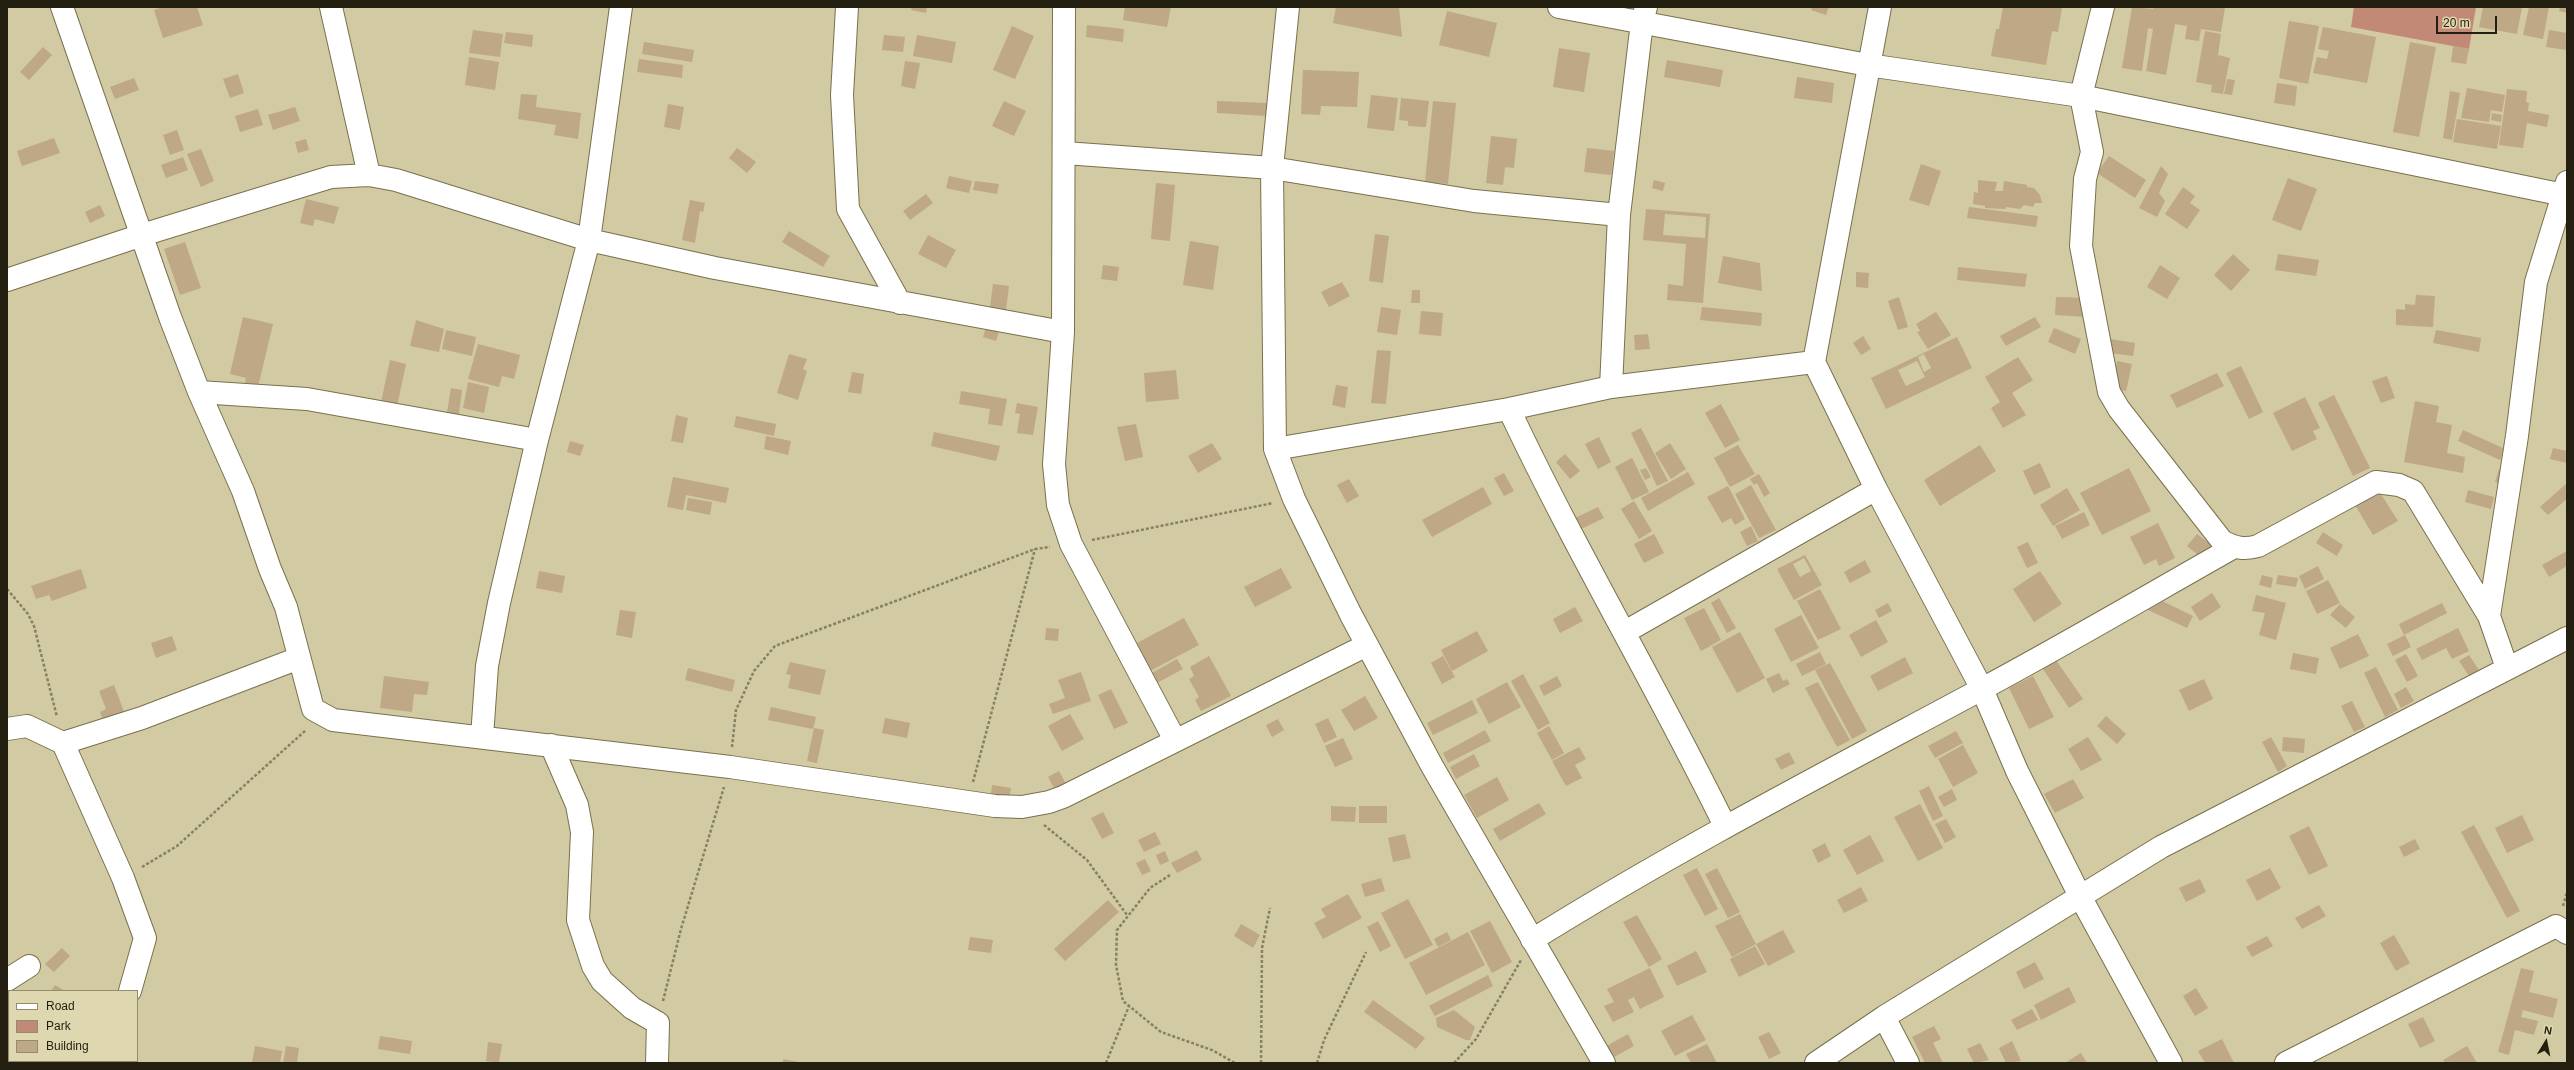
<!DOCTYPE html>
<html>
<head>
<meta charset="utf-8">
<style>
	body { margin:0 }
	#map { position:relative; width:2574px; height:1070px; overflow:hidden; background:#d2caa3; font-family:Arial,sans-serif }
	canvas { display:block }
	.frame { position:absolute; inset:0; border:8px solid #221f10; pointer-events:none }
	.legend { position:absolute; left:8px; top:990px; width:130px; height:72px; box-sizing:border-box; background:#dfd7af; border:1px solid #938d6f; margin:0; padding:5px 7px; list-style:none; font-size:12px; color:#221f10 }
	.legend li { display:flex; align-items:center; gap:8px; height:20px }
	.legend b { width:20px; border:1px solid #938d6f }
	.north { position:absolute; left:2526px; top:1022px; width:40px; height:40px; -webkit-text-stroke:3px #dfd7af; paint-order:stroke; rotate:10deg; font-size:11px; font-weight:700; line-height:16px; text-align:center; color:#221f10 }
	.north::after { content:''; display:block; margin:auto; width:14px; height:18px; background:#221f10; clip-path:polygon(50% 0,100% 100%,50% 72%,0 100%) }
	.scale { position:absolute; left:2436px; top:16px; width:61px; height:18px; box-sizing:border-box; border:2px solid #221f10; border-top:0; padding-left:5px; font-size:12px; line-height:14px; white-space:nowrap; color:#221f10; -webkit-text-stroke:3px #dfd7af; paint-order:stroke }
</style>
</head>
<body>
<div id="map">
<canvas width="2574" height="1070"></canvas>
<div class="frame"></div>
<ul class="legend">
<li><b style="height:5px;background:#fff"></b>Road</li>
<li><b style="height:11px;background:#c28977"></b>Park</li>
<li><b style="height:11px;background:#bea886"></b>Building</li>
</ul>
<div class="north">N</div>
<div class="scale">20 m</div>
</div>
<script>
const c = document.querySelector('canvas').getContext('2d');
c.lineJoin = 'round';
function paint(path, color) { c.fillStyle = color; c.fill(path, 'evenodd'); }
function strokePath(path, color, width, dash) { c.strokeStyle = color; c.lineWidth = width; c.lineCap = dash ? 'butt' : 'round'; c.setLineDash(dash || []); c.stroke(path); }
paint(new Path2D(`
	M2354 7H2476L2469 49 2351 27Z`), '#c28977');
paint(new Path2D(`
	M163 7H197L203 25 163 38 154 10Z
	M912 7H927L926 13 911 10Z
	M1125 7H1171L1167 27 1123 20Z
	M1336 7H1399L1402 37 1333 23Z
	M1812 7H1829L1826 15 1811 10Z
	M2003 7H2062L2058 32 2052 31 2046 65 1991 56 1996 29H1999Z
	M2132 7 2153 9V7H2225L2221 32 2201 29 2199 41 2185 39 2187 26 2175 24 2166 75 2146 71 2153 29 2148 28 2142 71 2122 68Z
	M2483 7H2522L2517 34 2479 27Z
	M2529 7H2549L2543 39 2523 35Z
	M2560 7H2567V13L2559 11Z
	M1447 11 1497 23 1489 57 1439 45Z
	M2289 21 2319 26 2308 84 2279 78Z
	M1087 25 1124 29 1123 42 1086 37Z
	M1012 26 1034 36 1015 79 993 70Z
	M2323 27 2376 37 2367 83 2313 73 2317 57 2327 59 2329 51 2318 49Z
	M473 30 503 34 500 57 469 53Z
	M2549 30 2567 33 2566 50 2546 47Z
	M2205 31 2221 34 2218 55 2230 58 2223 94 2211 92 2212 85 2196 82Z
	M506 32 533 35 532 47 504 43Z
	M884 35 905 37 903 52 882 50Z
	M917 35 956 42 952 63 913 56Z
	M644 42 694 50 692 62 642 54Z
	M2410 42 2436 47 2419 137 2393 132Z
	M2453 46 2469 49 2466 64 2451 62Z
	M43 47 52 55 29 80 20 72Z
	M1559 48 1590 53 1584 92 1553 87Z
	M469 57 499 62 495 90 465 85Z
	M639 59 683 65 682 78 637 72Z
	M1667 60 1723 70 1720 87 1664 77Z
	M905 61 920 63 915 89 901 86Z
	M1303 70 1359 72 1357 107 1321 106 1320 115 1301 114Z
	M238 74 244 93 230 98 223 79Z
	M1797 77 1834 83 1832 103 1794 98Z
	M134 78 139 90 115 99 110 87Z
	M2227 79 2235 80 2232 95 2224 94Z
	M2277 83 2297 86 2295 106 2274 103Z
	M2467 88 2505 95 2502 112 2491 110 2489 122 2461 118Z
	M2507 89 2527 91 2526 102 2529 103 2528 111 2549 115 2547 127 2527 123 2523 148 2499 145Z
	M2450 91 2460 93 2452 140 2443 138Z
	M521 94 537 95 536 107 581 113 578 139 554 135 556 125 518 119Z
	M1371 95 1398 98 1394 131 1367 128Z
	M1401 98 1429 101 1426 127 1408 126V121L1399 120Z
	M1004 101 1026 111 1014 136 992 126Z
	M1217 101 1268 103V116L1217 113Z
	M1433 101 1456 103 1448 184 1425 182Z
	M668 104 684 107 680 130 664 127Z
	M295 107 300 121 273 130 268 115Z
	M258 109 263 125 240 132 235 116Z
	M2492 113 2502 115 2501 122 2491 120Z
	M2457 119 2501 126 2497 149 2453 142Z
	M177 130 184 150 170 155 163 135Z
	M1491 136 1517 139 1514 168 1505 167 1503 185 1486 183Z
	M54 138 60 153 22 166 17 151Z
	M306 139 309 150 298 153 295 142Z
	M737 148 756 162 747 173 729 158Z
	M1587 148 1614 151 1611 175 1584 172Z
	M201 149 214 181 201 187 187 154Z
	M2109 156 2146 180 2135 198 2097 173Z
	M183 157 188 170 166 178 161 165Z
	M1921 164 1941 171 1929 206 1909 200Z
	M2161 166 2168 174 2159 193 2165 201 2157 217 2139 208Z
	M949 176 972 181 969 193 946 188Z
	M2288 178 2317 189 2301 231 2272 220Z
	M1654 180 1665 183 1663 191 1652 188Z
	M1978 180 1997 182 1995 191H2003L2004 181 2027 185V187L2034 188 2040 195 2042 203H2035L2033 207 2024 205 2020 209 2006 207V209L1985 208V206L1973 204 1974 192 1978 193Z
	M975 181 999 184 997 194 973 190Z
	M1156 183 1175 185 1170 241 1151 239Z
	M2183 187 2195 196 2190 203 2200 210 2187 229 2165 214Z
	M926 194 933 203 910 220 903 211Z
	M306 199 339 207 334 224 315 219 313 226 300 223Z
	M690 200 705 203 703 212 700 211 695 243 682 240Z
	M100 205 105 216 90 223 85 212Z
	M1969 207 2038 216 2036 227 1967 218Z
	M1646 209 1710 214 1703 303 1667 300 1668 284 1683 286 1686 244 1643 240ZM1665 214 1706 217 1705 238 1663 235Z
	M789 231 830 256 823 267 782 242Z
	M1375 234 1389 236 1383 283 1369 281Z
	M928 235 956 250 946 268 918 254Z
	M1190 241 1219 246 1213 290 1183 285Z
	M185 242 201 288 180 295 164 249Z
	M2233 254 2250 270 2231 291 2214 275Z
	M2278 254 2319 260 2316 276 2275 270Z
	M1723 256 1760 263 1762 291 1718 283Z
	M1103 265 1119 267 1117 281 1101 279Z
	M2160 265 2180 278 2167 299 2147 287Z
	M1958 267 2027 274 2025 287 1957 280Z
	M1856 272 1869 273 1868 288 1856 287Z
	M1342 282 1350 296 1329 307 1321 292Z
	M993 284 1009 286 1005 317 989 315Z
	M1412 290H1420V303H1411Z
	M2416 295 2435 296 2433 327 2396 325V309L2405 310V304L2415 305Z
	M1899 297 1908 327 1898 330 1888 301Z
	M2056 297 2088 298 2087 317 2055 315Z
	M1381 307 1401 310 1397 335 1377 332Z
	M1702 307 1762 313 1761 326 1700 320Z
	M1421 311 1443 313 1441 336 1419 334Z
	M1936 312 1951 335 1928 349 1917 332 1920 331 1916 324Z
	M243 317 273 324 258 387 245 384 246 378 230 374Z
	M2035 317 2041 327 2006 346 2000 336Z
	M416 320 444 329 439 352 410 346Z
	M987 324 1000 328 996 341 983 337Z
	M2054 328 2081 339 2075 354 2048 342Z
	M446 330 476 337 472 356 442 349Z
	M2436 330 2481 338 2479 352 2433 343Z
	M1648 334 1650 349 1635 350 1634 335Z
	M1863 336 1871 349 1861 355 1853 343Z
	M1957 337 1972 368 1886 409 1871 378ZM1924 354 1931 368 1924 372 1918 357ZM1917 361 1925 377 1906 386 1898 370Z
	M2111 339 2135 343 2133 356 2109 353Z
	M478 344 520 355 514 379 502 376 499 387 468 379Z
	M1377 350 1391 351 1386 404 1371 403Z
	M789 354 807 359 803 369 807 371 798 400 777 393Z
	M2018 357 2033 380 2012 393 2026 415 2003 428 1991 408 2000 402 1985 377Z
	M390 360 406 364 396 411 380 407Z
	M2117 361 2132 364 2126 391 2112 388Z
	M2241 366 2263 412 2249 419 2226 373Z
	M1176 370 1179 399 1146 402 1144 373Z
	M852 372 864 374 861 394 848 392Z
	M2217 373 2224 386 2177 408 2170 395Z
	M2387 376 2395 398 2381 403 2372 381Z
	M468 382 489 387 484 413 463 408Z
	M1336 385 1348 387 1345 408 1332 405Z
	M451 388 462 390 458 421 446 419Z
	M961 391 1007 399 1002 426 988 424 990 409 959 404Z
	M2334 395 2370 468 2353 476 2318 403Z
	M2305 397 2320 428 2313 431 2317 439 2292 451 2273 413Z
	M2415 401 2439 406 2436 422 2452 425 2447 453 2465 457 2463 473 2404 462Z
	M1017 403 1038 407 1033 435 1017 433 1020 414 1015 413Z
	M1721 404 1740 440 1725 448 1705 413Z
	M676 415 688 418 683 443 671 441Z
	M736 416 776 424 774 436 734 427Z
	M1136 424 1143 457 1125 461 1117 427Z
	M1641 428 1668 481 1657 486 1631 433Z
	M2463 430 2505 449 2500 460 2458 441Z
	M934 432 1000 446 996 461 931 446Z
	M766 436 791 441 788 455 764 449Z
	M1599 437 1611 462 1598 469 1585 444Z
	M570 441 584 445 580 456 567 452Z
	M1212 443 1222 459 1198 473 1188 456Z
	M1670 443 1686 469 1671 479 1655 453Z
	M1738 445 1755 474 1730 487 1714 458Z
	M1980 445 1996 471 1940 506 1924 480Z
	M2553 448 2567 451V463L2550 459Z
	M1565 454 1580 471 1570 479 1556 462Z
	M1632 458 1649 492 1632 500 1615 467Z
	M2040 463 2051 487 2034 495 2023 471Z
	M1646 468 1651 477 1645 480 1640 470Z
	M2129 468 2151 511 2102 535 2080 493Z
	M2499 469 2509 472 2504 485 2495 482Z
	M1688 472 1695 484 1648 511 1641 498Z
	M1504 473 1514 491 1504 496 1494 478Z
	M1759 474 1770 493 1764 497 1757 483 1754 485 1750 479Z
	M673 477 729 488 726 503 686 495 683 510 667 507Z
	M1349 479 1359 496 1347 503 1337 485Z
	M2567 483V499L2548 515 2540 507Z
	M1751 485 1776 530 1759 538 1735 494Z
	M1728 486 1745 519 1735 525 1731 518 1722 523 1707 497Z
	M1483 487 1492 504 1432 537 1422 520Z
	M2067 488 2080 510 2053 526 2040 505Z
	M2468 490 2494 497 2491 509 2465 502Z
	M2379 491 2398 521 2373 535 2355 505Z
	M688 498 712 502 710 515 686 510Z
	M1634 501 1652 531 1639 539 1621 509Z
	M1598 507 1604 518 1579 530 1573 519Z
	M2084 512 2090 525 2062 539 2055 526Z
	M2158 523 2175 558 2159 566 2156 559 2144 565 2130 537Z
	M1751 526 1758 541 1747 546 1740 532Z
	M2323 532 2343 545 2337 556 2316 543Z
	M1654 534 1664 553 1644 563 1634 544Z
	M2197 534 2217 549 2207 562 2187 546Z
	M2028 542 2038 563 2027 568 2017 547Z
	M2567 551V566L2549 577 2542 565Z
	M1805 555 1822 585 1794 600 1777 569ZM1804 558 1811 571 1800 577 1793 564Z
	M1865 560 1871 572 1850 583 1844 572Z
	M2318 566 2324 579 2305 589 2299 576Z
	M1281 568 1292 588 1255 607 1244 587Z
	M81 569 87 588 52 601 49 595 36 599 31 586Z
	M539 571 565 576 562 593 536 588Z
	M2040 571 2062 604 2034 622 2013 589Z
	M2262 575 2273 578 2271 588 2259 585Z
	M2278 575 2298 578 2296 587 2276 584Z
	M2328 580 2340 603 2317 614 2306 591Z
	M1820 589 1841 629 1818 640 1797 601Z
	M2212 593 2221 607 2200 621 2191 607Z
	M2256 595 2286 603 2276 640 2259 635 2265 613 2252 611Z
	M2154 597 2193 616 2187 628 2148 610Z
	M1719 598 1736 628 1727 633 1711 603Z
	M1888 603 1892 611 1879 618 1875 610Z
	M2442 603 2447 613 2404 635 2399 624Z
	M2340 604 2355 617 2346 628 2330 615Z
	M1575 607 1583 621 1560 633 1553 619Z
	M1704 608 1721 640 1701 651 1684 618Z
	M620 610 636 612 632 638 616 635Z
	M1801 615 1819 648 1791 662 1774 629Z
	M1184 618 1199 645 1150 671 1135 644Z
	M1876 620 1888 642 1861 657 1849 635Z
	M1046 628 1059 629 1058 641 1045 640Z
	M2458 628 2469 651 2452 659 2446 648 2422 660 2416 649Z
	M1477 631 1488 651 1452 671 1441 650Z
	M1740 632 1765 678 1737 693 1712 647Z
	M2358 634 2369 656 2340 669 2330 648Z
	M2405 635 2411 647 2393 656 2387 644Z
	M172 636 177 650 156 658 151 643Z
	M1820 652 1826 664 1802 676 1796 664Z
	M2293 653 2319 658 2316 674 2290 669Z
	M2406 654 2418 676 2407 682 2395 660Z
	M2469 655 2481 673 2471 679 2459 661Z
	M1209 656 1231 696 1201 711 1195 700 1199 697 1189 679 1194 676 1190 667Z
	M1443 656 1455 677 1442 684 1431 663Z
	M1905 657 1913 673 1878 691 1870 676Z
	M1177 659 1183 669 1155 684 1150 674Z
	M2056 660 2083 699 2069 708 2043 669Z
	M790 662 826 670 820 695 788 688 791 675 786 674Z
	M1830 663 1867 731 1852 739 1815 670Z
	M2376 667 2398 710 2385 717 2364 673Z
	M688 668 735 680 732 692 685 680Z
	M1081 672 1091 701 1053 714 1049 704 1065 698 1058 680Z
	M1779 673 1783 681 1787 679 1790 684 1773 693 1766 679Z
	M1523 674 1550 723 1538 730 1511 681Z
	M384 676 429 682 427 695 414 694 412 712 380 708Z
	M1557 676 1562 686 1544 696 1539 686Z
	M2033 676 2054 717 2029 729 2009 688Z
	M2204 679 2213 699 2189 711 2179 690Z
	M1507 682 1521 707 1489 724 1476 699Z
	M1818 682 1850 740 1837 747 1805 688Z
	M114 685 126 717 105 725 100 712 106 709 99 691Z
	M2406 687 2414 701 2401 708 2394 694Z
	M1111 689 1128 723 1114 729 1098 695Z
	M1365 696 1378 718 1354 731 1341 710Z
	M1472 700 1478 713 1433 735 1427 723Z
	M2352 701 2365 727 2354 732 2341 706Z
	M771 707 816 717 813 729 768 720Z
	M1070 714 1084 739 1062 751 1048 726Z
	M2106 716 2126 734 2117 744 2097 726Z
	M885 718 910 723 907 738 882 733Z
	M1328 718 1337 737 1324 743 1315 724Z
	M1278 719 1284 730 1272 737 1266 725Z
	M1549 726 1564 753 1552 760 1537 733Z
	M814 728 824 730 817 763 807 761Z
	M1485 730 1491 741 1448 763 1443 753Z
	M1956 731 1963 743 1935 758 1928 746Z
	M2088 737 2102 760 2081 771 2068 749Z
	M2271 737 2287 766 2278 772 2262 742Z
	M2283 737 2305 739 2304 753 2282 751Z
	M1343 738 1353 759 1335 767 1325 746Z
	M1963 745 1978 773 1953 787 1938 759Z
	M1579 747 1586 759 1575 765 1582 778 1566 786 1552 761Z
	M1789 752 1795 763 1781 770 1775 759Z
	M1474 754 1480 766 1456 779 1450 767Z
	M1059 771 1066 784 1055 790 1048 777Z
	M1497 777 1509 800 1477 818 1464 795Z
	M2073 779 2084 798 2055 813 2044 794Z
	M992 785 1011 788 1008 805 990 802Z
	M1929 786 1943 816 1933 821 1919 791Z
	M1952 789 1957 800 1944 807 1938 797Z
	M1539 803 1546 814 1500 841 1493 829Z
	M1920 804 1943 848 1918 861 1894 817Z
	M1331 806 1356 807 1355 822 1331 821Z
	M1359 806H1387V823H1359Z
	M1103 812 1114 833 1102 839 1091 818Z
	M2522 815 2534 840 2507 853 2495 828Z
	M1946 819 1956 837 1945 843 1935 824Z
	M2474 825 2520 911 2507 918 2461 832Z
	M2309 826 2328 866 2309 875 2289 836Z
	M1155 832 1161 844 1144 852 1138 840Z
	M1405 834 1411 858 1393 862 1388 838Z
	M1870 835 1884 861 1857 875 1843 850Z
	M2415 839 2420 849 2404 857 2399 847Z
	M1825 843 1831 856 1818 863 1812 850Z
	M1197 850 1202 860 1177 873 1171 863Z
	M1165 851 1169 861 1160 865 1156 855Z
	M1145 859 1151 871 1142 875 1136 863Z
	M1697 868 1718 909 1705 916 1683 875Z
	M1717 868 1740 912 1728 918 1705 874Z
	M2270 868 2281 888 2257 901 2246 880Z
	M1381 878 1385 891 1365 897 1361 884Z
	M2200 879 2206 892 2186 902 2179 888Z
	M1861 887 1868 901 1844 913 1837 900Z
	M1348 894 1362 918 1323 939 1314 923 1326 917 1321 909Z
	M1408 899 1433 945 1405 959 1381 913Z
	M1108 900 1119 912 1065 961 1054 949Z
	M2319 905 2326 916 2302 929 2295 918Z
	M1740 914 1756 944 1732 957 1715 926Z
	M1637 915 1662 959 1649 967 1623 922Z
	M1378 921 1391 946 1380 952 1367 927Z
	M1490 921 1512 962 1492 973 1470 931Z
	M1241 924 1260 935 1253 948 1234 936Z
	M1783 930 1795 952 1768 966 1756 944Z
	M1447 932 1451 940 1438 947 1434 939Z
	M1468 932 1485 965 1426 995 1409 963Z
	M2394 935 2410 963 2396 971 2380 943Z
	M2267 936 2273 946 2252 957 2246 947Z
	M970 937 993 940 991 953 968 950Z
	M1755 946 1765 964 1739 977 1730 959Z
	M62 948 70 956 54 972 45 964Z
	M1696 951 1707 972 1677 986 1667 966Z
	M2035 962 2044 979 2024 989 2016 972Z
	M1650 968 1664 997 1640 1009 1634 997 1628 1000 1634 1012 1613 1022 1604 1006 1614 1002 1607 989Z
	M2521 968 2534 971 2529 992 2558 999 2553 1018 2523 1010 2521 1017 2538 1021 2534 1035 2515 1030 2509 1055 2498 1052Z
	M1488 975 1493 986 1435 1016 1429 1006Z
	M55 985 65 991H51Z
	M2069 987 2076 1002 2041 1020 2034 1005Z
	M2196 988 2208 1008 2195 1016 2183 996Z
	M1373 1000 1425 1038 1416 1049 1364 1012Z
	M2032 1009 2038 1020 2017 1030 2011 1020Z
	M1454 1010 1475 1027 1470 1040H1466L1437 1027 1436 1018Z
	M1692 1015 1706 1040 1675 1056 1661 1031Z
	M2423 1017 2435 1041 2420 1048 2408 1024Z
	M1934 1026 1941 1039 1933 1043 1943 1063H1925L1912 1037Z
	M1769 1032 1781 1053 1769 1059 1758 1037Z
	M1628 1034 1634 1046 1612 1058 1605 1047Z
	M380 1036 412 1041 410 1054 378 1049Z
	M2222 1039 2234 1063H2205L2198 1051Z
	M2012 1041 2021 1061 2006 1063 1999 1048Z
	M488 1042 502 1044 499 1063 486 1061Z
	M1980 1043 1989 1060 1974 1063 1967 1049Z
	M1707 1044 1717 1063H1691L1686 1054Z
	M255 1046 282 1051 280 1063H252Z
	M286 1046 299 1048 297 1063H283Z
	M2467 1046 2477 1063H2445L2443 1060Z
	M2081 1053 2087 1063H2065Z
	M783 1059 799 1062V1063H783Z`), '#bea886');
const street = new Path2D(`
	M62 7 170 317 199 392 243 491 270 569 286 607 313 709 333 720 730 767 995 806 1022 807 1049 802 1063 797 1367 645
	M331 7 369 175
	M847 7 842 95 848 209 900 303
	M1064 7 1063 332 1054 464 1058 505 1071 544 1175 740
	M1288 7 1272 168 1275 449 1294 499 1351 615 1432 766 1604 1063
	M1559 7 1868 65 2081 96 2564 195
	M1880 7 1814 362 1876 489 1982 689 2017 771 2081 898 2171 1063
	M2103 7 2081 96 2092 152 2085 179 2081 246 2109 392 2119 409 2222 541C2235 548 2244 550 2258 546L2376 482 2399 485 2413 491 2489 616
	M1065 153 1272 168 1474 201 1619 215
	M7 280 142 235 331 177 369 175 396 180 589 240 715 268 1063 332
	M1611 387 1619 215 1642 22 1646 7
	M199 392 307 399 537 440
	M1509 409C1575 550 1656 685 1725 826
	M1275 449 1509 409 1611 387 1814 362
	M1625 632 1876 489
	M2507 668 2489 616 2517 436 2536 282 2567 182
	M7 729 27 726 63 743 123 878 145 938 130 991
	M482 737 487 666 499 603 537 440 589 240 621 7
	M63 743 142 718 299 658
	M551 745 577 805 582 832 578 920 593 966 602 981 632 1008 658 1023 657 1063
	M1532 940C1678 849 1829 771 1980 690 2066 644 2149 595 2234 547
	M7 980 29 966
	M1884 1017 1908 1063
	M110 1063 111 1061
	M1816 1063 1884 1017 2161 847 2567 638
	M2286 1063 2556 926 2567 933`);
strokePath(street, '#79714d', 24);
strokePath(new Path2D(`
	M1092 540 1273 503
	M7 589 28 614 34 626 57 717
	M732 747 736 710 754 671 775 646 1035 549 1050 547
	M973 782 1035 549
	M1044 825 1087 860 1127 915
	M142 867 177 846 306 730
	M1170 875 1150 888 1117 930 1116 965 1123 1001 1161 1032 1212 1050 1235 1063
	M2563 906 2567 892
	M663 1001 681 929 724 787
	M1106 1063 1129 1006
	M1261 1063 1262 948 1270 908
	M1317 1063 1324 1040 1366 952
	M1454 1063 1476 1039 1521 960`), '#878164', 2.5, [3, 2]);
strokePath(street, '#fff', 22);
</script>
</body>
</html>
